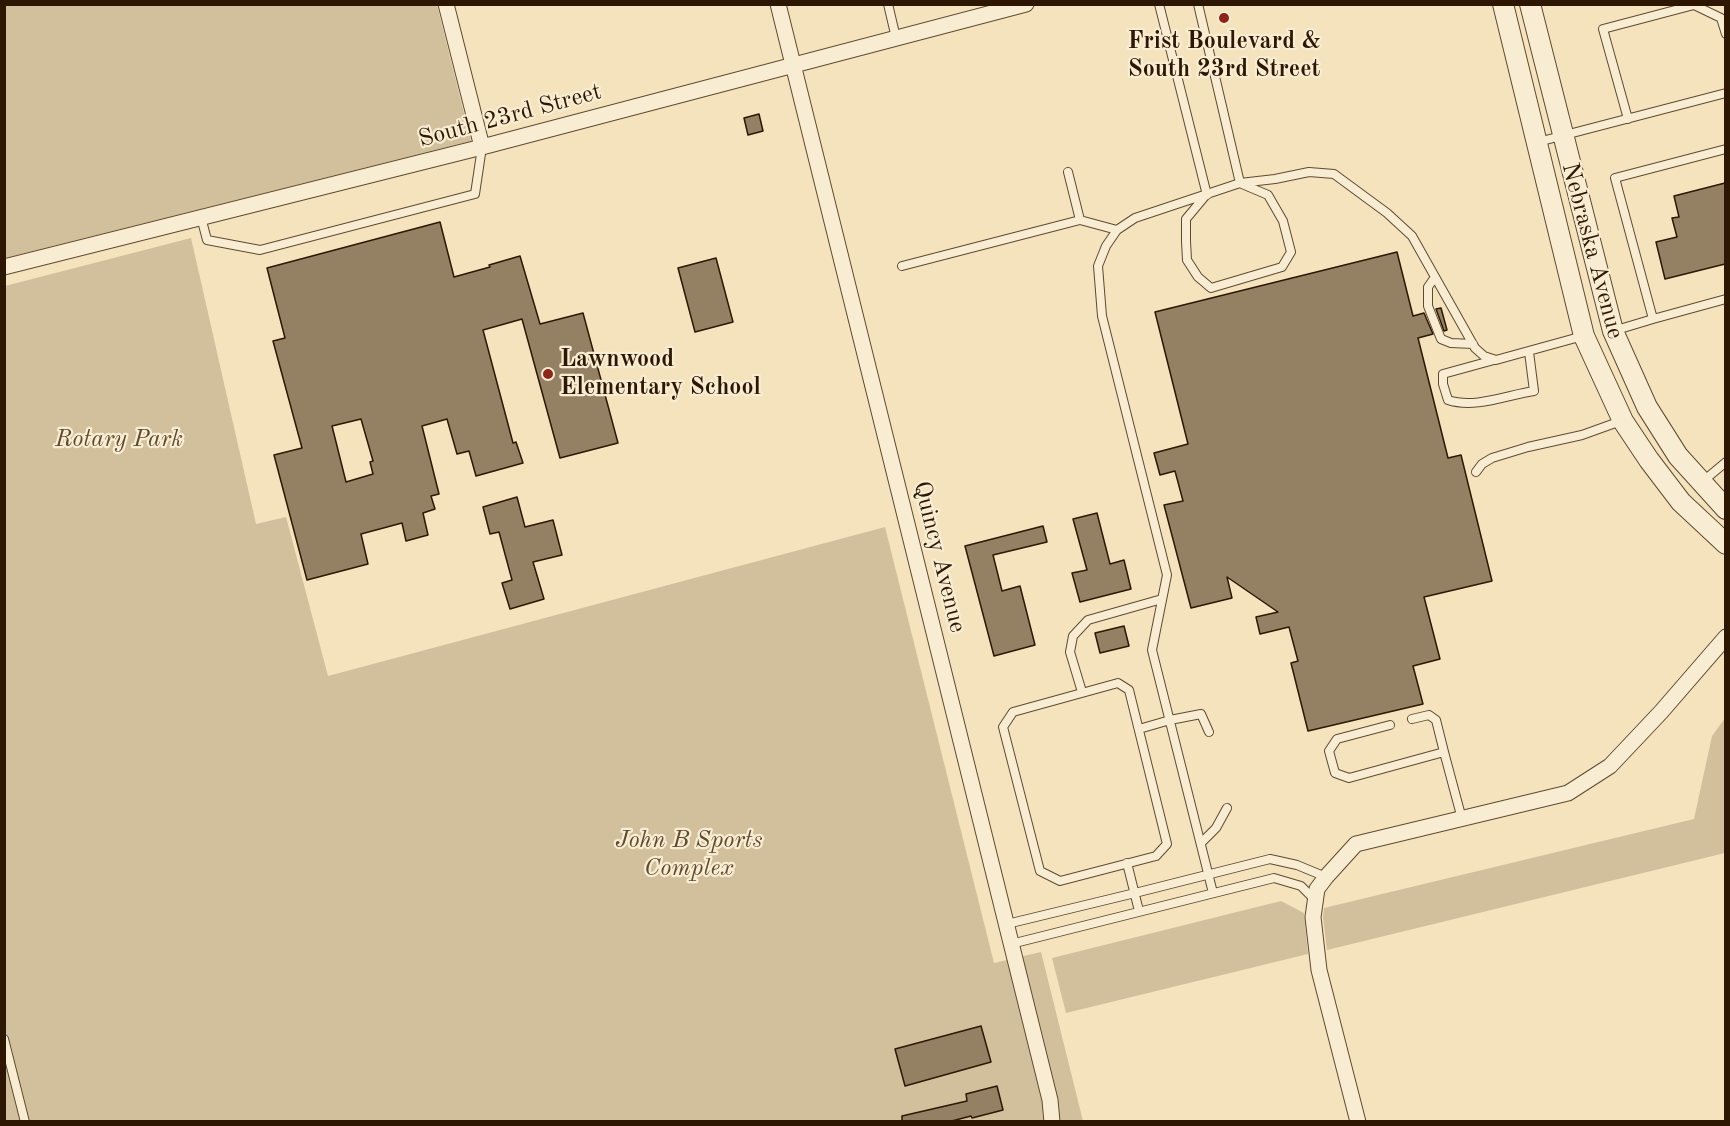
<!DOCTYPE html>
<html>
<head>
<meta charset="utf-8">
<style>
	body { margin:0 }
	#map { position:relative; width:1730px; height:1126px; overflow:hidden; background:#f4e3bc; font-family:"Old Standard TT",serif }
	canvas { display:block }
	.frame { position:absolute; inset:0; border:6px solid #2d1702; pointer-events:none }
</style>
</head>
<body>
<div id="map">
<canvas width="1730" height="1126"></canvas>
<div class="frame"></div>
</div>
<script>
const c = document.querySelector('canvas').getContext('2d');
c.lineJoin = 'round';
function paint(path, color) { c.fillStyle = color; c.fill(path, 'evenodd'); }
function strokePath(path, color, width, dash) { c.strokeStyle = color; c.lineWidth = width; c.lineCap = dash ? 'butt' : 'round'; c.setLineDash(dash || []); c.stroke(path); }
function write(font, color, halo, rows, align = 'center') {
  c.font = font + ' "Old Standard TT",serif'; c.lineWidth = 4.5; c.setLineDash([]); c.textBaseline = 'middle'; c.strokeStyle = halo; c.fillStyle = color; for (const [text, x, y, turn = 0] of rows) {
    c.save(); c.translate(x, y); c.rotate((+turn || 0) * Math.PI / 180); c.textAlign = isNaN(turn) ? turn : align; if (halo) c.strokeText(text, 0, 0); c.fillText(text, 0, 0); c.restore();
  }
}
paint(new Path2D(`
	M5 4 437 5 471 141 5 258Z
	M191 238 256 524 286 517 328 676 885 527 994 963 1041 952 1083 1121 5 1122V286Z
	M1725 718V853L1327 950 1323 917 1324 908 1694 819 1712 736Z
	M1281 901 1304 913 1308 954 1066 1013 1052 958Z`), '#d2c09c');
const building = new Path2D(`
	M759 114 763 131 748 135 744 118Z
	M1725 183V264L1665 279 1656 242 1677 237 1672 218 1679 217 1674 196Z
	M440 222 454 277 490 267 489 265 520 256 540 324 583 313 618 443 560 458 522 319 483 330 513 443 516 442 523 463 476 476 469 451 457 454 447 419 422 426 439 494 431 496 435 509 423 513 428 535 406 541 402 523 361 534 368 564 307 580 274 455 302 448 273 341 285 338 267 268ZM361 419 373 461 370 462 373 474 346 482 332 426Z
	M1397 252 1413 316 1424 313 1433 334 1418 338 1448 458 1461 455 1492 581 1424 597 1440 659 1413 666 1423 704 1308 731 1291 663 1298 661 1289 627 1260 634 1256 617 1278 612 1227 577 1232 598 1191 608 1164 505 1183 501 1175 471 1160 475 1154 453 1188 444 1155 312Z
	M716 258 733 322 695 332 678 268Z
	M1441 308 1447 330 1444 331 1436 309Z
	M517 497 525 527 553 520 562 555 533 562 544 599 510 609 502 583 512 580 499 532 490 534 483 507Z
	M1097 513 1110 564 1124 560 1131 589 1080 602 1072 573 1087 570 1073 519Z
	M1043 526 1047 542 993 555 1002 591 1020 586 1035 645 994 656 965 546Z
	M1124 626 1129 646 1100 653 1095 633Z
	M981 1026 991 1062 905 1086 895 1049Z
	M997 1086 1003 1110 972 1118 971 1116 948 1122H902V1116L967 1101 966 1094Z`);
paint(building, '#948163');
strokePath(building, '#2d1702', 1.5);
const service = new Path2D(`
	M888 4 896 38
	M1159 4 1207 195
	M1198 4 1240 183
	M1628 119 1603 29 1694 5 1721 18 1726 34
	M1538 142 1726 93
	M1068 172 1080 220 1117 230
	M1206 195 1186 219V241L1187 260 1198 277 1211 288 1282 267 1291 252 1283 221 1268 195 1242 184
	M201 217 207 240 260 250 475 194 482 147
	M902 266 1080 220
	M1435 277 1428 287V306L1441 339 1451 343 1473 344
	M1653 319 1726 299
	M1613 331 1653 319 1615 178 1726 149
	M1494 360 1443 374V384L1448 400C1475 409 1507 395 1534 391L1529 352
	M1476 472 1482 464 1492 458 1528 447 1582 435 1621 421
	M1702 482 1726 462
	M1118 683 1129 690 1167 844 1156 856 1060 881 1040 871 1003 727 1013 712Z
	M1082 692 1070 652 1073 636 1088 620 1162 599
	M1412 719 1429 715 1436 720 1444 752
	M1390 725 1337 739 1329 751 1335 773 1349 778 1444 752 1462 819
	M1139 729 1170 720 1201 714 1209 732
	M1201 843 1216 828 1227 808
	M1127 863 1139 911
	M1213 893 1152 650 1167 575 1102 316 1098 266 1106 246 1117 230 1135 218 1240 183 1275 179 1309 172 1334 174 1387 213 1412 236 1475 348 1484 356 1496 360 1583 336
	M1007 924 1135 893 1270 859 1297 865 1326 877
	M1011 944 1274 878 1301 886 1315 900
	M4 1039 25 1122`);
const minor = new Path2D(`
	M446 4 482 147
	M778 4 1050 1100 1052 1122
	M4 267 482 147 1026 4
	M1358 1122 1319 970 1313 917 1317 889 1326 877 1356 844 1568 793 1610 766 1661 712 1726 637`);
const tertiary = new Path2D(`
	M1503 4 1584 336 1623 421 1649 460 1681 502 1726 544
	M1530 4 1613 331 1647 407 1678 456 1726 509`);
strokePath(service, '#5f4a30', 10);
strokePath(minor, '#5f4a30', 17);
strokePath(tertiary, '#5f4a30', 22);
strokePath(service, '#f8edd3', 8);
strokePath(minor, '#f8edd3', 15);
strokePath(tertiary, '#f8edd3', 20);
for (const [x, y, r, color] of [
	[1224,18,6,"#8f2418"],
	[548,374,6,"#8f2418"]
]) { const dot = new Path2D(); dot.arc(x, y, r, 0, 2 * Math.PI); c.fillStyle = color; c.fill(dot); strokePath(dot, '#f8edd3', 2); }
write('bold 24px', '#2d1702', '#f8edd3', [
	["Frist Boulevard &",1224,42],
	["South 23rd Street",1224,70],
	["Lawnwood",560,360,"left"],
	["Elementary School",560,388,"left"]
]);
write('24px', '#2d1702', '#f8edd3', [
	["South 23rd Street",510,116,-15],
	["Nebraska Avenue",1592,251,75],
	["Quincy Avenue",939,557,76]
]);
write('italic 24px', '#5f4a30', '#f8edd3', [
	["Rotary Park",119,440],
	["John B Sports",689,841],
	["Complex",689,869]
]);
</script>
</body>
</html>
